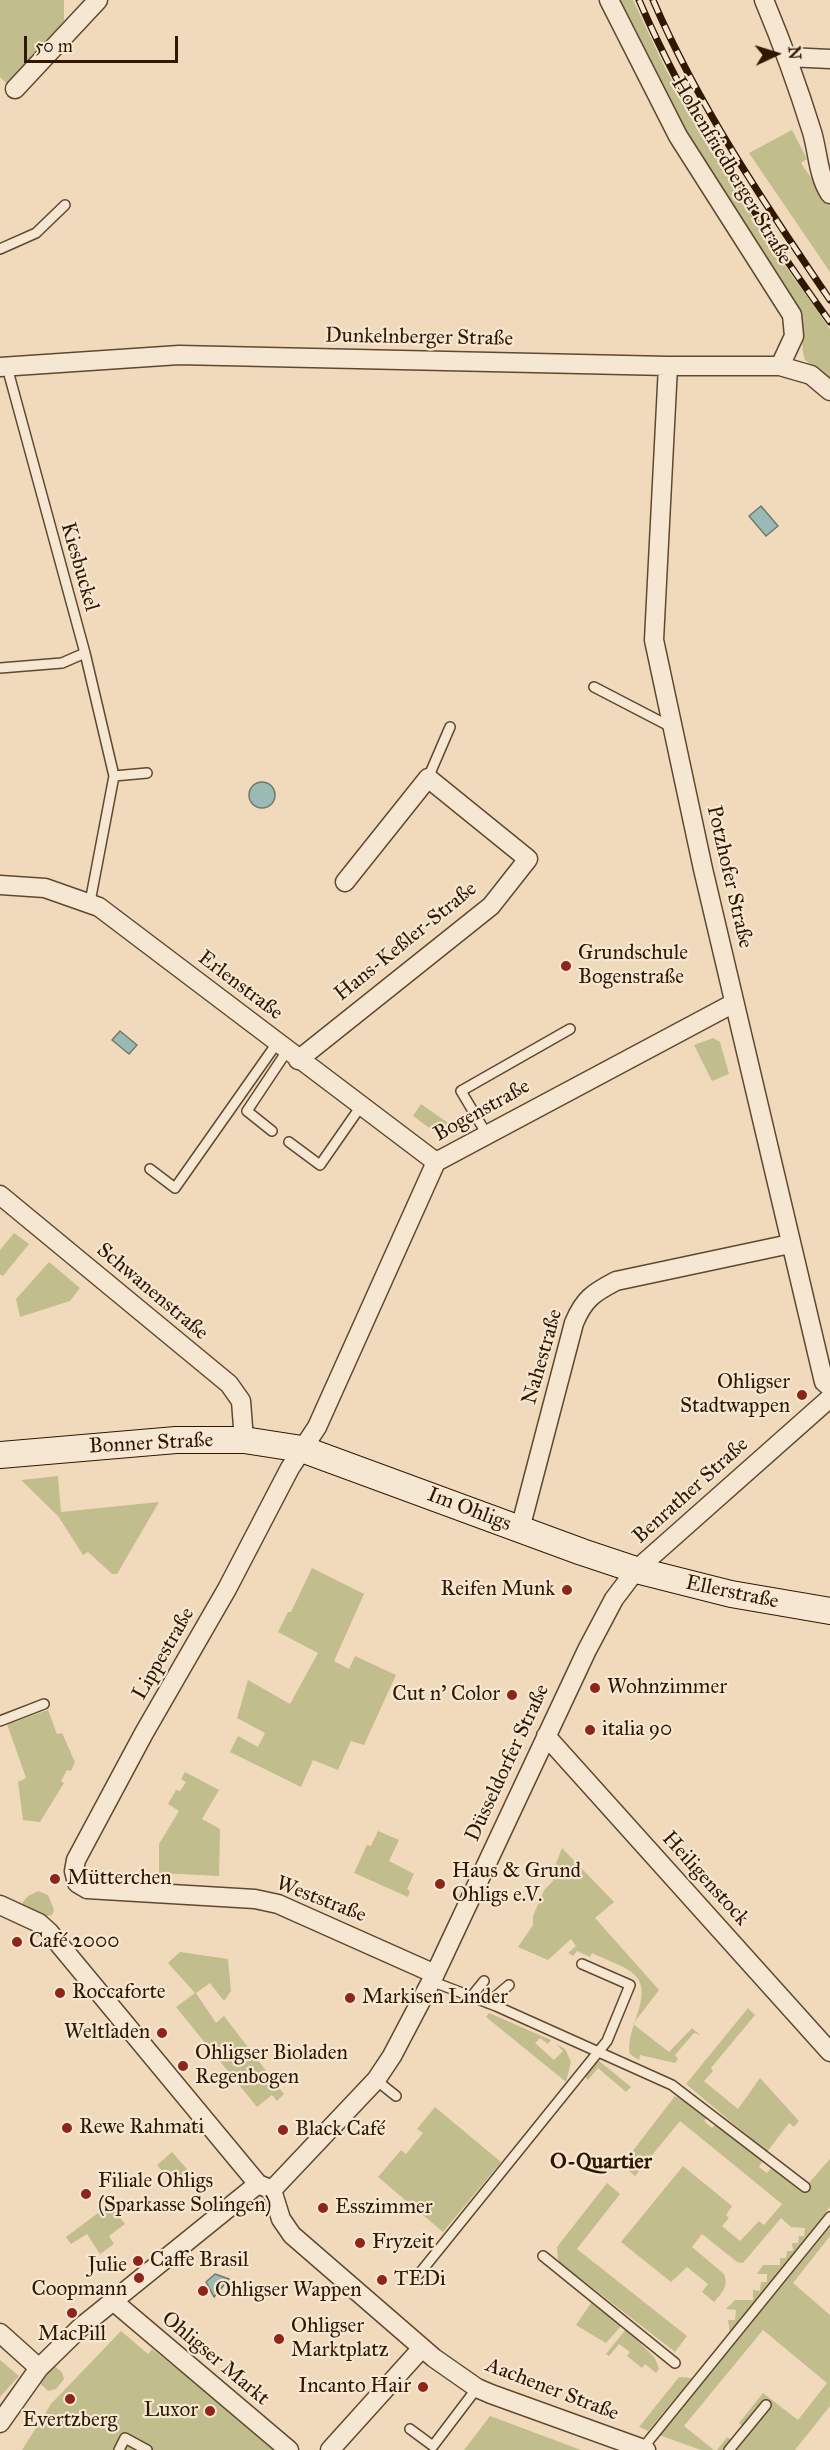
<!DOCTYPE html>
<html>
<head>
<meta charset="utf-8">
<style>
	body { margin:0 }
	#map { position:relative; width:830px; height:2450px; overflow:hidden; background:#f1dabc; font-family:"IM FELL Great Primer",serif }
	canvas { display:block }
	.north { position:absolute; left:746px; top:24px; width:60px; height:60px; -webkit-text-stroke:4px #f6e7d3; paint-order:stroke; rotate:86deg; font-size:16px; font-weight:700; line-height:24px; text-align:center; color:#301700 }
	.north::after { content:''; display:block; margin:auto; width:21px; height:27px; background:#301700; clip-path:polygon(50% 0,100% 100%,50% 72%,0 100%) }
	.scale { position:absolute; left:24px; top:36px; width:154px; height:27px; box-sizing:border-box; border:3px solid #301700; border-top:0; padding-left:8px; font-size:18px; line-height:21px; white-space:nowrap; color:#301700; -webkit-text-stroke:4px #f6e7d3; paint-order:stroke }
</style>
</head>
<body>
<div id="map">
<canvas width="830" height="2450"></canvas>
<div class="north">N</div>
<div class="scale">50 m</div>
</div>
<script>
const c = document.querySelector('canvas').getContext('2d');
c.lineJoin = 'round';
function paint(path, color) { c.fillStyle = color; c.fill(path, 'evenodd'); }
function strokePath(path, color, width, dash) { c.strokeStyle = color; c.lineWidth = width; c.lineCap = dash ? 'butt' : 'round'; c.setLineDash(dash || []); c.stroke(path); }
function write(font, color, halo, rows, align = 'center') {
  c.font = font + ' "IM FELL Great Primer",serif'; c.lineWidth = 4.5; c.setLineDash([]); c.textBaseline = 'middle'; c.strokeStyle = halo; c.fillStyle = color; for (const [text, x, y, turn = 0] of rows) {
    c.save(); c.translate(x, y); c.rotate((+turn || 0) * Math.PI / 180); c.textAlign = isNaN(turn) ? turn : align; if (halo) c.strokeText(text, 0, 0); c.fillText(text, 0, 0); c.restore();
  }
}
paint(new Path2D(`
	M0 0H64V21L7 84 0 77Z
	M619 0H633L665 68 714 155 769 243 830 329V379L805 360C799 344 806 329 801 313 733 212 670 110 619 0Z
	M792 130 807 159 801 163 830 206V272L749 153Z
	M713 1038 720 1042 729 1074 712 1081 694 1045Z
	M421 1104 454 1127 439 1135 413 1116Z
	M14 1233 29 1244 3 1276 0 1274V1250Z
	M49 1262 80 1288 70 1301 20 1317 16 1299Z
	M58 1476 61 1512 159 1502 117 1574H112L88 1552 83 1555 58 1516 21 1480Z
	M312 1568 364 1594 334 1661 349 1669 355 1656 396 1675 364 1745 351 1741 338 1770 313 1760 301 1787 230 1752 238 1736 258 1747 265 1733 237 1718 248 1680 290 1704 318 1653 278 1632 288 1612H291Z
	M48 1710 57 1734 62 1733 75 1762 71 1771 67 1770 61 1781 64 1783 40 1822 23 1820 18 1782 26 1778 7 1724Z
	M185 1772 219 1790 202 1819 220 1829 219 1876 159 1873V1844L179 1811 168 1804 176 1790 180 1791 186 1782 181 1779Z
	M378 1831 399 1840 389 1861 414 1874 407 1889 410 1891 408 1897 354 1873 367 1845 371 1846Z
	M562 1848 614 1902 595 1918 659 1990 633 2024 669 2052 692 2028 700 2035 694 2033 675 2055 678 2059 675 2063 640 2055 639 2060 630 2054C624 2028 659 1991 630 1971 619 1964 604 1959 592 1953L590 1957 577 1951 573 1956 568 1953 576 1946 571 1939 548 1960 518 1947 533 1925V1916L544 1890 553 1881V1871Z
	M38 1891 48 1895 54 1910 52 1915C40 1919 29 1912 22 1903L28 1896Z
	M180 1952 228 1959 231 1991 224 2001 210 1983 196 1993 216 2023 224 2016 284 2094 277 2101 272 2095 257 2107 176 2007 195 1993 168 1963Z
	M748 2008 755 2015 711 2068 713 2071 704 2081 738 2109 760 2078 799 2121 794 2127 789 2123 767 2152 686 2084Z
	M489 2013 551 2040 548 2044 540 2038 535 2043 554 2060 563 2051 556 2044 565 2049 571 2062 566 2082 486 2017Z
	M598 2060 631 2087 626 2092 598 2068 588 2080 586 2078V2074Z
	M675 2096 691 2103 708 2116 704 2121 712 2128 717 2123 763 2160 759 2167 767 2173 772 2167 801 2192 830 2159V2207L730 2333 728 2320H735L736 2310 726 2309 735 2300H753V2290L760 2291 761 2282H767V2274H757L763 2265H780V2258H786L787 2251H793L792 2243H798L799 2236H804L805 2228 791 2227 781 2218 743 2263 737 2262 702 2234 692 2247 724 2274C729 2286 722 2293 714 2302L702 2292 708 2284 687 2267 671 2282 621 2242 683 2166 732 2206 726 2215 729 2218 722 2226 740 2241 759 2221 764 2225 782 2204 680 2121 635 2176 622 2165Z
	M435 2107 501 2162 443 2232 378 2177 401 2150 406 2154 423 2133 417 2129Z
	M172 2152 192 2175 176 2188 157 2165Z
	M607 2183 620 2194 577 2249 687 2336 675 2352 558 2261 557 2247Z
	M110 2204 125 2224 109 2236 114 2244 100 2254 87 2234 71 2244 66 2237Z
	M830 2225V2236L793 2283 830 2315V2406L795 2450H717L727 2437 732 2440 743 2427 739 2423 763 2393 798 2420 827 2383 763 2330 684 2426 714 2450H701L659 2435Z
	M591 2303 622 2325 606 2343 576 2325Z
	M626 2329 655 2358 659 2369 656 2373 645 2364 642 2368 627 2356 630 2352 619 2344 609 2356 606 2354Z
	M121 2331 148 2354 152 2349 278 2450H22L51 2404Z
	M31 2348 62 2372 64 2379 56 2389 48 2391 20 2364 19 2361Z
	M0 2360 19 2376 0 2397Z
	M679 2377 692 2378 648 2431 639 2427Z
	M490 2416 581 2450H464Z`), '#c2bd8c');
const water = new Path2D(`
	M761 506 778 526 766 536 749 516Z
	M249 795a13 13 0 1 1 26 0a13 13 0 1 1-26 0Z
	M120 1031 137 1045 129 1054 112 1040Z
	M215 2274 229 2279 214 2297 206 2282Z`);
paint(water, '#9bbab4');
strokePath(water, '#70796c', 1.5);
const lane = new Path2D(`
	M0 249 36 233 65 205
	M7 367 85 653 114 776 147 773
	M0 668 62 663 85 653
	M594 687 673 728
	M428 778 450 727
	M90 902 114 776
	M272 1131 247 1111 287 1051
	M486 1133 461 1091 570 1029
	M289 1142 320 1165 361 1106
	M150 1169 175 1188 277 1043
	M0 1721 44 1704
	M431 1981 496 2006 672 2085 805 2187
	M471 1997 484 1981
	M488 2003 509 1985
	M376 2080 396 2096
	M543 2256 675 2363
	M419 2274 607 2041 630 1985 582 1964
	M410 2429 433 2446 477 2388
	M642 2449 830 2217
	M119 2450 125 2438 147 2450
	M729 2450 766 2405`);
const street = new Path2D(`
	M609 0 678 136 792 315 794 336 780 366
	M764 0C782 43 798 87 812 132 818 152 818 176 830 194
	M788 57 830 59
	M15 89 98 0
	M668 366 654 640 703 869 824 1382 830 1387
	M0 367 179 355 668 366H780L811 375 830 391
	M0 885 45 888 99 907 436 1162
	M298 1060 491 906 528 859 428 778 345 882
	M0 1195 229 1384 241 1401 244 1440
	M520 1529 574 1323C584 1299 593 1293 616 1281L790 1244
	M546 1736 830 2052
	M0 1905 39 1923 49 1932 258 2184 272 2190
	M435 1974 278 1904 255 1899 87 1889 77 1883 74 1871 76 1860 144 1733 227 1589 290 1468 317 1427 436 1162 734 1003
	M272 2190 376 2080 392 2056 435 1974 587 1650 614 1599 636 1570 830 1398
	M272 2190 281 2219 292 2235 434 2358 477 2388 491 2394 646 2450
	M113 2301 289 2450
	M0 2333 39 2368
	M0 2423 39 2368 81 2327 258 2184
	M330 2450 422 2348`);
const secondary = new Path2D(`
	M0 1455 176 1440H244L302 1449 582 1552 636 1570 731 1594 830 1611`);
strokePath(lane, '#60482f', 12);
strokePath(street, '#60482f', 21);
strokePath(secondary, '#301700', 28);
strokePath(lane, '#f6e7d3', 9);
strokePath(street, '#f6e7d3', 18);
strokePath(secondary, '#f6e7d3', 26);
const rail = new Path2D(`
	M639 0C688 114 758 222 830 322
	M653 0C699 107 765 204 830 300`);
strokePath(rail, '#301700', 7);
strokePath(rail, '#f6e7d3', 4.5, [14]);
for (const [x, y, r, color] of [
	[566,966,6,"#8f2418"],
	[802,1395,6,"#8f2418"],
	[567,1590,6,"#8f2418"],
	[595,1688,6,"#8f2418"],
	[512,1695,6,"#8f2418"],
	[590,1730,6,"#8f2418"],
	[55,1879,6,"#8f2418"],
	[440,1884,6,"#8f2418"],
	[17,1942,6,"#8f2418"],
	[60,1993,6,"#8f2418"],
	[350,1998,6,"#8f2418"],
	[162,2033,6,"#8f2418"],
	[183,2066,6,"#8f2418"],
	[67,2128,6,"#8f2418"],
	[283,2130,6,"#8f2418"],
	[86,2194,6,"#8f2418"],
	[323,2208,6,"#8f2418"],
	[360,2243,6,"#8f2418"],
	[138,2261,6,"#8f2418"],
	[139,2278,6,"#8f2418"],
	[382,2280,6,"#8f2418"],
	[203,2291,6,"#8f2418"],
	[72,2313,6,"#8f2418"],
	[279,2339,6,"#8f2418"],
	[423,2387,6,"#8f2418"],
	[70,2399,6,"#8f2418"],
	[210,2411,6,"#8f2418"]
]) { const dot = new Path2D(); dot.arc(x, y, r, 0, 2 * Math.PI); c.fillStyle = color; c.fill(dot); strokePath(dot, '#f6e7d3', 2); }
write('21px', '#301700', '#f6e7d3', [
	["Hohenfriedberger Straße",731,171,59],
	["Dunkelnberger Straße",419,338,1],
	["Kiesbuckel",79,567,74],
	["Potzhofer Straße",729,877,77],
	["Hans-Keßler-Straße",406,942,-39],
	["Erlenstraße",240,986,37],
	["Bogenstraße",482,1111,-29],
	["Schwanenstraße",152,1292,40],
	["Nahestraße",543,1357,-74],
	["Bonner Straße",151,1444,-3],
	["Benrather Straße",691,1491,-42],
	["Im Ohligs",469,1510,21],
	["Ellerstraße",732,1593,12],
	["Lippestraße",164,1654,-60],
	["Düsseldorfer Straße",508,1763,-65],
	["Heiligenstock",705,1879,48],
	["Weststraße",321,1900,21],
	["Ohligser Markt",215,2359,40],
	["Aachener Straße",552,2390,21]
]);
write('21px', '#301700', '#f6e7d3', [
	["Grundschule",578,954],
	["Bogenstraße",578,978],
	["Ohligser",790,1383,"right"],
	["Stadtwappen",790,1407,"right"],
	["Reifen Munk",555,1590,"right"],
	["Wohnzimmer",607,1688],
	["Cut n' Color",500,1695,"right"],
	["italia 90",602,1730],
	["Haus & Grund",452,1872],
	["Ohligs e.V.",452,1896],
	["Mütterchen",67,1879],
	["Café 2000",29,1942],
	["Roccaforte",72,1993],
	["Markisen Linder",362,1998],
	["Weltladen",150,2033,"right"],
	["Ohligser Bioladen",195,2054],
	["Regenbogen",195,2078],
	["Rewe Rahmati",79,2128],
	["Black Café",295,2130],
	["Filiale Ohligs",98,2182],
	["(Sparkasse Solingen)",98,2206],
	["Esszimmer",335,2208],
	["Fryzeit",372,2243],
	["Caffe Brasil",150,2261],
	["Julie",127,2266,"right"],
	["Coopmann",127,2290,"right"],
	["TEDi",394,2280],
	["Ohligser Wappen",215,2291],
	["Ohligser",291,2327],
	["Marktplatz",291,2351],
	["MacPill",72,2335,"center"],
	["Incanto Hair",411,2387,"right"],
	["Luxor",198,2411,"right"],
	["Evertzberg",70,2421,"center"]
], 'left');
write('bold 22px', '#301700', '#f6e7d3', [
	["O-Quartier",601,2163]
]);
</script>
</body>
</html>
